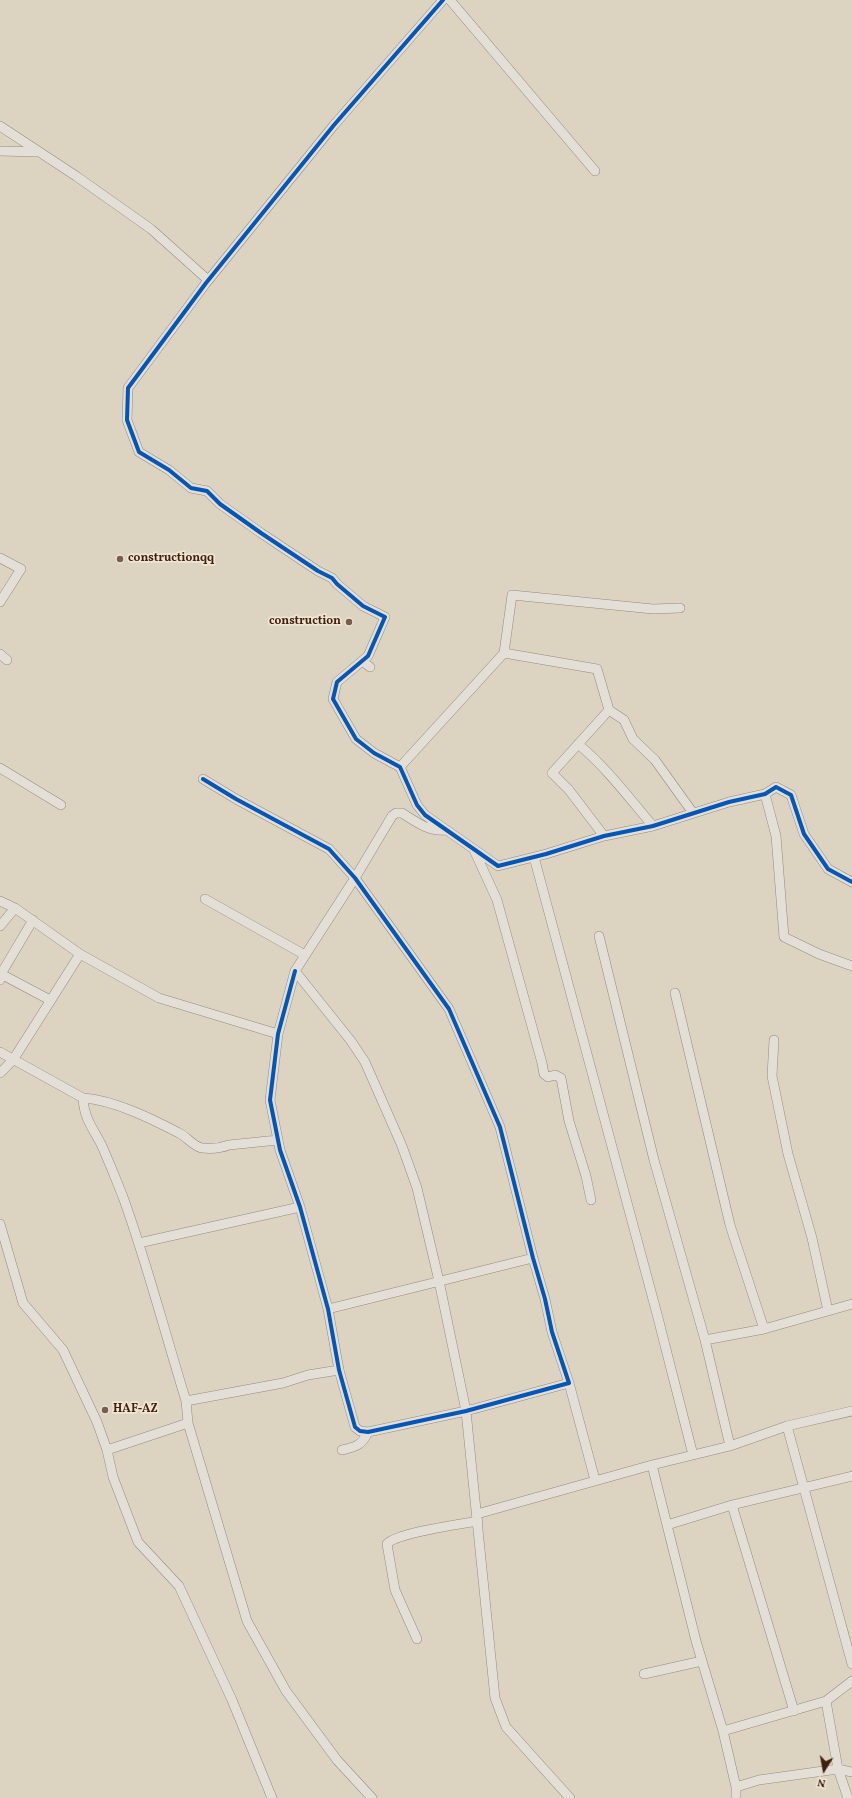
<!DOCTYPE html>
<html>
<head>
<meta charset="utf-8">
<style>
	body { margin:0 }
	#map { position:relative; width:852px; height:1798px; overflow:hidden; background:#dcd3c1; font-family:Vollkorn,serif }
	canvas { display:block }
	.north { position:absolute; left:804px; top:1750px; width:40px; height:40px; -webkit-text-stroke:3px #efe5d0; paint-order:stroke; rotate:191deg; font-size:11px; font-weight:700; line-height:16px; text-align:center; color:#3f1f10 }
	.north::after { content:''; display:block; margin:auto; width:14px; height:18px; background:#3f1f10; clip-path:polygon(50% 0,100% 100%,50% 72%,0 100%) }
</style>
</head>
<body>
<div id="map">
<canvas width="852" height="1798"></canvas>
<div class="north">N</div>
</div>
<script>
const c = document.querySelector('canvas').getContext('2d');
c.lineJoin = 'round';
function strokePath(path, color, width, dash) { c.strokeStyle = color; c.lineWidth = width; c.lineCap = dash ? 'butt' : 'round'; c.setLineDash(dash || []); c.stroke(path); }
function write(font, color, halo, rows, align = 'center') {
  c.font = font + ' Vollkorn,serif'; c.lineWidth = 3.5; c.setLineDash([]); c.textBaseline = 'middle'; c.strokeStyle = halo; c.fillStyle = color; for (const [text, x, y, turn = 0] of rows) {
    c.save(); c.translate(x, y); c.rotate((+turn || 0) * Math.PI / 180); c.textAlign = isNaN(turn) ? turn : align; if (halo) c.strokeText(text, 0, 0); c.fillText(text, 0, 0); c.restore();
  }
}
const minor = new Path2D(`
	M443 0 334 125 206 283 128 388 127 420 139 452 169 470 191 488 207 491 220 504 261 533 318 571 332 578 337 584 363 606 385 617 368 656 337 682 333 699 356 739 374 753 400 767 417 805 425 815 498 866 546 854 604 836 653 826 729 802 765 794 776 787 791 795 804 834 828 869 852 882
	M450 0 595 171
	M0 126 76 176 151 229 208 280
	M0 151 39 152
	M0 558 21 569 0 602
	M504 653 597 669 609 710
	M0 654 7 660
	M362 661 370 667
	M578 744C607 768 629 798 653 826
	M400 767 504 653 512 595 653 609 680 608
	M0 768 61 805
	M203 779 236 799 329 849 355 878 449 1009 500 1127 533 1258 545 1299 552 1332 569 1383 466 1411 368 1432 360 1431 355 1427 339 1370 328 1309 300 1207 280 1150 270 1100 278 1034 295 971
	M765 794 776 836 784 937 819 954 852 966
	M446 830C429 832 416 822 402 813H396L392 816 355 878 295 971 351 1041 365 1062 402 1146 417 1188 439 1281 466 1411 495 1698 506 1727 570 1798
	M604 836 569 790 552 773 609 710 624 720 633 739 655 760 693 813
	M474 850 497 900 542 1063 544 1074 548 1077 555 1075 561 1078 569 1121 586 1176 591 1200
	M534 857 657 1314 693 1455
	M205 899 305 955
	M0 901 15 908 80 954 159 998 278 1034
	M0 926 15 908
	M599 936 654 1160 705 1340 730 1446
	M1 974 50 1000
	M0 980 1 974 33 920
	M675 993 730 1225 764 1329
	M774 1040 772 1076 788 1154 812 1238 828 1311
	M0 1052 83 1098C114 1100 152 1119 179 1133 186 1136 194 1147 202 1148 211 1149 221 1148 229 1145L278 1140
	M0 1073 13 1060 80 954
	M83 1098C84 1119 93 1128 102 1146 109 1162 116 1179 123 1197 147 1263 165 1333 186 1401L188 1423 247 1621 286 1691 337 1760 372 1798
	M0 1224 23 1303 63 1350 97 1422 107 1450 113 1477 138 1542 179 1586 232 1700 272 1798
	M139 1243 300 1207
	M328 1309 533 1258
	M705 1340 764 1329 852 1304
	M569 1383 595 1480
	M186 1401 283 1383 308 1375 339 1370
	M787 1426 852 1664
	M107 1450 188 1423
	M342 1450C356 1447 362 1445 368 1432
	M652 1465 696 1641 723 1731 736 1787
	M732 1505 794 1711
	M477 1514 652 1465 730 1446 787 1426 852 1411
	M667 1525 732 1505 852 1476
	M417 1639 395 1590 387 1544C396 1533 461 1524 478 1521
	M644 1674 702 1661
	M723 1731 826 1701
	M736 1798V1787L759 1780 838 1769 852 1772
	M848 1798 838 1769 826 1701 852 1681`);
strokePath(minor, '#948b7f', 10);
strokePath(minor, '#e4dfd6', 9);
strokePath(new Path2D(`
	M443 0 334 125 206 283 128 388 127 420 139 452 169 470 191 488 207 491 220 504 261 533 318 571 332 578 337 584 363 606 385 617 368 656 337 682 333 699 356 739 374 753 400 767 417 805 425 815 498 866 546 854 604 836 653 826 729 802 765 794 776 787 791 795 804 834 828 869 852 882
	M203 779 236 799 329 849 355 878 449 1009 500 1127 533 1258 545 1299 552 1332 569 1383 466 1411 368 1432 360 1431 355 1427 339 1370 328 1309 300 1207 280 1150 270 1100 278 1034 295 971`), '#0057b8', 4);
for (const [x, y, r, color] of [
	[120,559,4,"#765e4e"],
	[349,622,4,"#765e4e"],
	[105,1410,4,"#765e4e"]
]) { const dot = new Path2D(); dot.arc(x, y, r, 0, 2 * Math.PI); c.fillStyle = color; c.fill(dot); strokePath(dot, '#efe5d0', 1.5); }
write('bold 12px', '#3f1f10', '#efe5d0', [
	["constructionqq",128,559],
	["construction",341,622,"right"],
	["HAF-AZ",113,1410]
], 'left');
</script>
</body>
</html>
